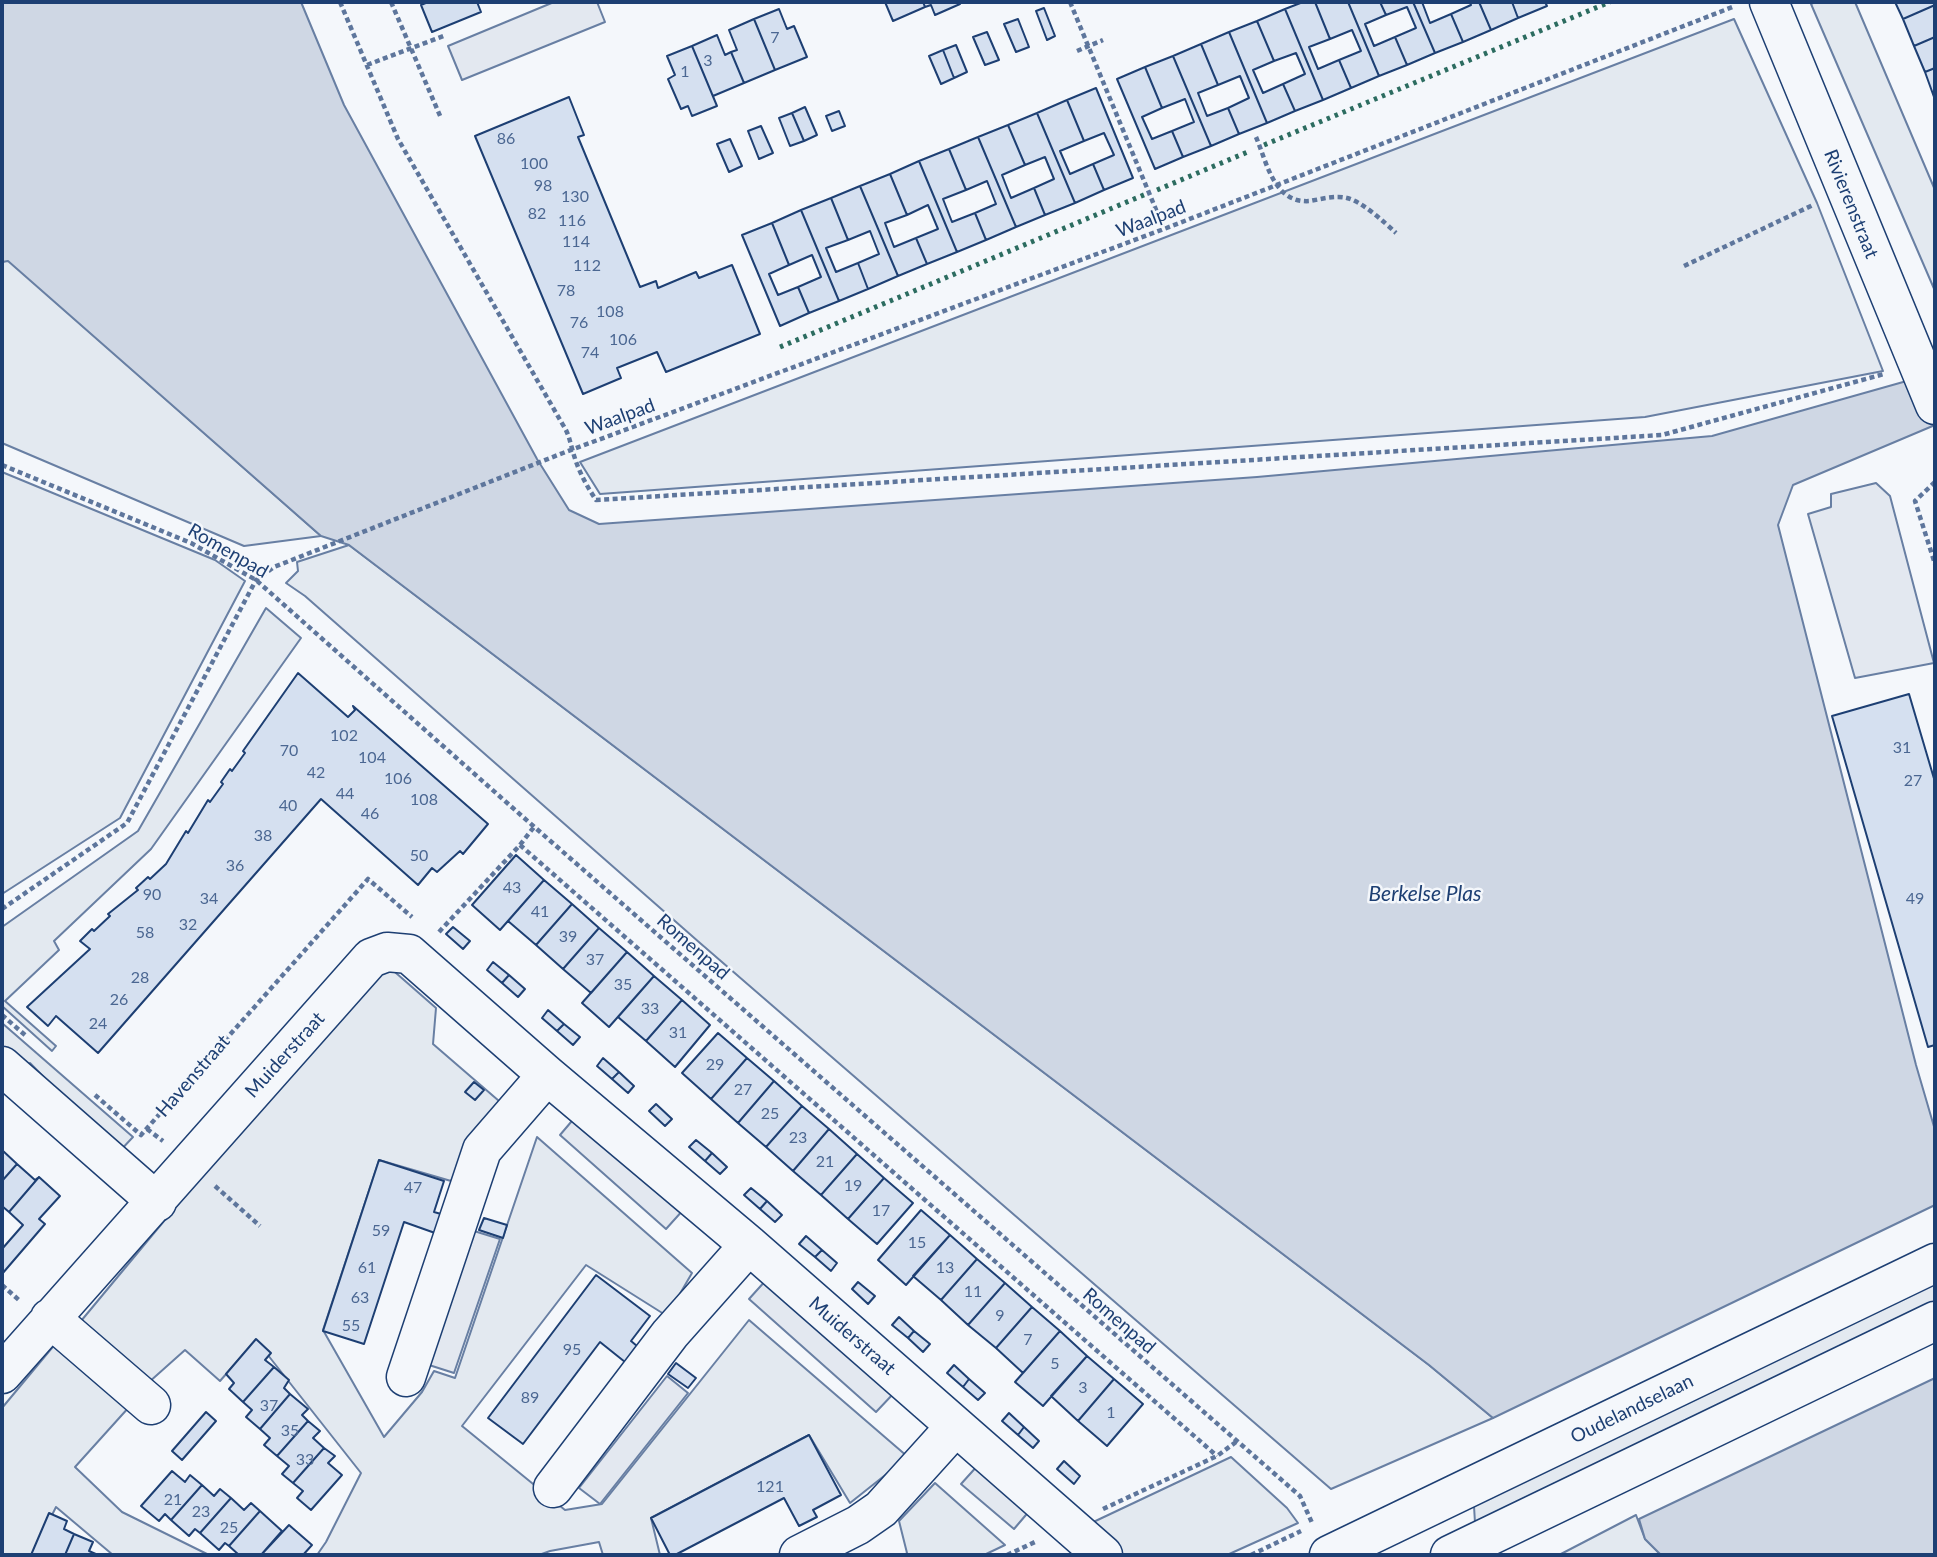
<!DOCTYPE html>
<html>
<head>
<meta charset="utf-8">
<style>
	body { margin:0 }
	#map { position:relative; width:1937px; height:1557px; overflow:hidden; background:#f4f7fb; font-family:Lato,sans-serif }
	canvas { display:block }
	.frame { position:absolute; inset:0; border:4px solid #1d3f73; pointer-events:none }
</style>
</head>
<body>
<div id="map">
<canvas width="1937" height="1557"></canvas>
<div class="frame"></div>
</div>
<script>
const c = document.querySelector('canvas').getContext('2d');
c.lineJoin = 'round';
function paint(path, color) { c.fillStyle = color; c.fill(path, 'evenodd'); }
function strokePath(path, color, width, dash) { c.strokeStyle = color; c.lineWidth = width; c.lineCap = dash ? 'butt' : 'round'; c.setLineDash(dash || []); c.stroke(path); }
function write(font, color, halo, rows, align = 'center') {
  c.font = font + ' Lato,sans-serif'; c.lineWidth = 5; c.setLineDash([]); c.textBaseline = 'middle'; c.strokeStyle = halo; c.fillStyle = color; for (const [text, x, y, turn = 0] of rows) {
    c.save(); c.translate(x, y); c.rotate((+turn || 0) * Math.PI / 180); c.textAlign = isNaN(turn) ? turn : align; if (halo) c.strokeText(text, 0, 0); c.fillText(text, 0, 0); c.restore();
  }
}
const green = new Path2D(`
	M1815 2H1855L1935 190V291L1811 4Z
	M1734 19 1817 203 1883 371 1645 417 600 494 580 462Z
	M8 260 321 536 244 546 2 443V262Z
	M2 472 215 560 245 581 120 818 2 894Z
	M349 545 1429 1365 1493 1418 1331 1489 700 943 305 596 286 583 298 571 297 562Z
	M266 608 301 638 151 849 54 941 59 950 5 1001 56 1046 52 1051 2 1006V927L138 831Z
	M388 966 436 1008 433 1044 499 1101 451 1181 379 1160 323 1330 384 1437 422 1392 434 1371 455 1378 537 1137 692 1273 667 1316 586 1265 462 1426 565 1510 602 1504 749 1320 908 1457 850 1503 809 1435 651 1518 660 1555H603L599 1542 550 1551 539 1555H317L326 1542 361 1473 256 1340 220 1381 185 1350 148 1383 81 1321 252 1115Z
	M2 1023 133 1137 118 1153 30 1063 23 1070 2 1051Z
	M1935 1278V1310L1475 1523 1474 1506Z
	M56 1343 130 1406 75 1467 122 1512 209 1555H113L56 1507 32 1555H2V1408Z
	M1231 1457 1287 1508 1298 1523 1227 1555H1119L1087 1525Z
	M935 1483 1005 1545 984 1555H904L907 1553 899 1521Z
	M1636 1515 1645 1539 1661 1555H1559Z`);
paint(green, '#e3e9f0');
strokePath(green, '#687fa3', 2);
const parking = new Path2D(`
	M554 2H597L605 22 462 80 448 46Z
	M1876 483 1890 496 1934 663 1855 678 1808 514 1831 507V494Z
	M577 1115 684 1209 666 1229 560 1135Z
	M474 1231 500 1239 454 1373 429 1365Z
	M767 1279 894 1393 876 1412 749 1299Z
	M667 1376 688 1393 600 1504 579 1488Z
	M979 1464 1031 1509 1014 1529 961 1484Z`);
paint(parking, '#e3e8f0');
strokePath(parking, '#687fa3', 2);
const water = new Path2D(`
	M2 2H301L344 105 537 459 569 510 599 524 1257 477 1712 436 1935 373V425L1793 485 1778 525 1916 1065 1935 1130V1205L1493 1418 1429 1365 349 545 321 536 8 261 2 262Z
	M1935 1378V1555H1661L1645 1539 1639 1519Z`);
paint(water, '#cfd7e4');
strokePath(water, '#687fa3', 2);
const building = new Path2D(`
	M428 2H477L481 12 432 32 421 5Z
	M885 2H923L925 7 893 21Z
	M923 2H959L960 4 935 15 931 5 925 7Z
	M1303 2H1315L1330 39 1309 47 1318 69 1339 60 1351 88 1323 100 1285 9Z
	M1315 2H1348L1379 76 1351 88 1339 60 1361 51 1352 30 1330 39Z
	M1348 2H1380L1386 15 1365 24 1374 46 1395 37 1407 65 1379 76Z
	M1380 2H1413L1435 53 1407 65 1395 37 1416 28 1407 7 1386 15Z
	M1413 2H1422L1430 23 1451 14 1463 42 1435 53Z
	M1470 2H1479L1491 30 1463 42 1451 14 1471 5Z
	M1479 2H1512L1518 18 1491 30Z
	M1512 2H1545L1547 6 1518 18Z
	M1895 2H1935V5L1903 19Z
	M1935 5V37L1914 46 1903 19Z
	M1044 8 1055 36 1047 40 1036 11Z
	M779 9 787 29 794 26 807 57 775 70 754 19Z
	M1285 9 1323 100 1295 111 1283 84 1305 74 1296 53 1274 61 1257 21Z
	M754 19 775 70 744 83 731 52 737 50 729 30Z
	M1018 19 1029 47 1016 52 1004 24Z
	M1257 21 1274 61 1253 70 1263 93 1283 84 1295 111 1267 123 1229 32Z
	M987 32 999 60 985 65 973 37Z
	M1229 32 1267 123 1239 134 1228 108 1249 98 1240 76 1218 85 1201 44Z
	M717 35 725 55 731 52 744 83 713 96 717 106 692 46Z
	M1935 37V68L1925 72 1914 46Z
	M1201 44 1218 85 1198 93 1207 116 1228 108 1239 134 1211 146 1173 56Z
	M956 45 967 72 954 78 943 50Z
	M692 46 717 106 692 116 688 106 681 109 668 79 675 75 667 56Z
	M943 50 954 78 941 84 929 56Z
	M1173 56 1211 146 1183 157 1172 131 1194 122 1185 99 1162 108 1145 67Z
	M1145 67 1162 108 1142 117 1152 139 1172 131 1183 157 1155 169 1117 79Z
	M1935 68V96L1934 97 1925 72Z
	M1096 88 1133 178 1104 190 1093 164 1114 155 1104 133 1084 141 1067 100Z
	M569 97 584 135 578 137 640 287 656 281 658 288 696 272 699 278 732 265 760 334 666 372 657 352 617 368 621 378 583 394 475 136Z
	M1067 100 1084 141 1060 151 1070 174 1093 164 1104 190 1075 203 1037 113Z
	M805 107 817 135 804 141 792 113Z
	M839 111 845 126 832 131 826 116Z
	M792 113 804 141 790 146 779 118Z
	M1037 113 1075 203 1045 215 1034 188 1054 179 1045 157 1025 165 1008 125Z
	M1008 125 1025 165 1002 175 1011 198 1034 188 1045 215 1016 227 978 137Z
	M761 126 773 153 759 159 748 131Z
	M978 137 1016 227 986 240 975 213 996 204 987 181 966 190 949 149Z
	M730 139 742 166 729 172 717 144Z
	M949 149 966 190 943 199 952 222 975 213 986 240 957 252 919 161Z
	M919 161 957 252 927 264 916 238 938 229 928 205 907 215 890 174Z
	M890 174 907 215 885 223 894 247 916 238 927 264 898 276 860 186Z
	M860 186 898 276 868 289 858 263 879 254 870 231 848 240 831 198Z
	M831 198 848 240 826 248 836 272 858 263 868 289 839 301 801 210Z
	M801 210 839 301 809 313 798 287 821 277 812 255 789 265 772 223Z
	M772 223 789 265 769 274 778 295 798 287 809 313 780 326 742 235Z
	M298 673 348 717 355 710 353 706 488 824 463 854 460 851 437 872 432 868 418 885 321 799 98 1053 56 1016 48 1026 27 1007 90 949 80 941 92 929 94 931 110 916 108 914 138 890 136 888 148 877 150 879 166 864 186 831 188 833 208 800 210 802 223 784 221 782 230 769 232 771 245 753 243 751Z
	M1909 694 1935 782V1045L1928 1047 1832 716Z
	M516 855 544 880 500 930 472 905Z
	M544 880 572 904 536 945 508 921Z
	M572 904 599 928 563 969 536 945Z
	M453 927 470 941 463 949 446 934Z
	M599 928 627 952 591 993 563 969Z
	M627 952 654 976 609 1027 582 1003Z
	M493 962 509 975 502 983 487 970Z
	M509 975 525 989 518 997 502 983Z
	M654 976 682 1000 646 1041 618 1017Z
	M682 1000 710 1025 675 1067 646 1041Z
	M548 1010 564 1024 557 1031 542 1018Z
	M564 1024 580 1037 573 1045 557 1031Z
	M718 1033 747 1058 711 1099 682 1073Z
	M603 1058 619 1072 612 1079 597 1066Z
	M747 1058 774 1081 738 1123 711 1099Z
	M619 1072 634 1086 628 1093 612 1079Z
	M774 1081 802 1106 766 1147 738 1123Z
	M474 1082 484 1090 475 1100 465 1092Z
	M656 1104 672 1119 665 1126 649 1111Z
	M802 1106 829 1129 793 1171 766 1147Z
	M829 1129 857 1154 821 1195 793 1171Z
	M696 1140 712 1153 705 1161 689 1147Z
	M2 1150 17 1164 2 1181Z
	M712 1153 727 1167 720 1174 705 1161Z
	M857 1154 884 1178 848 1219 821 1195Z
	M379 1160 444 1181 434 1212 441 1214 435 1233 404 1222 364 1344 323 1331Z
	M17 1164 35 1180 39 1177 9 1212 2 1206V1181Z
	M39 1177 60 1196 39 1219 45 1224 2 1274V1249L23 1225 9 1212Z
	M884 1178 913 1203 877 1244 848 1219Z
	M751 1188 767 1201 760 1209 744 1195Z
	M767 1201 782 1215 775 1222 760 1209Z
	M921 1210 950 1235 906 1285 878 1260Z
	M484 1218 507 1225 503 1238 479 1230Z
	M950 1235 977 1259 941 1300 913 1276Z
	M806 1236 822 1250 815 1257 799 1244Z
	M822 1250 837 1263 831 1271 815 1257Z
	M977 1259 1005 1283 968 1325 941 1300Z
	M596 1275 650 1316 631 1341 637 1346 625 1362 600 1342 523 1444 488 1418Z
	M858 1282 875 1296 868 1304 852 1289Z
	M1005 1283 1032 1307 996 1348 968 1325Z
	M1032 1307 1060 1331 1023 1373 996 1348Z
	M899 1317 914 1331 908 1338 892 1325Z
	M914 1331 930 1344 923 1352 908 1338Z
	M1060 1331 1087 1356 1043 1406 1015 1382Z
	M256 1339 271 1353 265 1360 274 1367 243 1402 229 1389 234 1383 226 1374Z
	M1087 1356 1114 1379 1078 1421 1051 1396Z
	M676 1363 696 1378 688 1388 668 1374Z
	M954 1365 969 1379 963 1387 947 1373Z
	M274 1367 289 1380 284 1388 290 1394 260 1429 246 1417 252 1410 243 1402Z
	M969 1379 985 1393 978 1400 963 1387Z
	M1114 1379 1143 1404 1107 1446 1078 1421Z
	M290 1394 308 1409 302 1415 308 1421 277 1456 264 1445 270 1438 260 1429Z
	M206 1412 216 1421 182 1460 172 1451Z
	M1009 1413 1024 1427 1018 1435 1002 1421Z
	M308 1421 320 1431 313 1438 324 1448 293 1483 282 1474 289 1466 277 1456Z
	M1024 1427 1039 1441 1033 1448 1018 1435Z
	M809 1435 841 1495 813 1510 817 1517 799 1526 784 1498 675 1555H670L651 1518Z
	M324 1448 335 1456 328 1463 342 1475 311 1510 297 1498 303 1491 293 1483Z
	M1064 1461 1080 1476 1074 1484 1057 1469Z
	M172 1471 185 1482 190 1475 202 1485 171 1520 165 1514 159 1521 141 1506Z
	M202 1485 214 1496 220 1489 231 1498 200 1533 195 1529 189 1536 171 1520Z
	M231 1498 244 1510 251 1503 260 1511 229 1546 225 1543 219 1550 200 1533Z
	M260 1511 282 1531 261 1555H239L229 1546Z
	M49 1513 67 1521 64 1529 74 1534 65 1555H31Z
	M289 1525 312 1545 303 1555H261Z
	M74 1534 93 1542 89 1551 98 1555H65Z`);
paint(building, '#d5e0f0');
strokePath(building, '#1d3f73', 2);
const minor = new Path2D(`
	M1769 2 1935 405
	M2 1066 157 1202
	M50 1318 151 1405
	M2 1374 371 958 387 952 409 954 547 1075 749 1245 1103 1555
	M406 1377 482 1150 547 1075
	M553 1488 670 1334 749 1245
	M799 1555 858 1525 881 1509 955 1427
	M1329 1555 1935 1263
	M1450 1555 1935 1321`);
strokePath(minor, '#1d3f73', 41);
strokePath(new Path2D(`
	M340 2 398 139 563 425C569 434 570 442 573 452 578 470 586 485 596 500L1662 435 1884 374
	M391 2 441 118
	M1070 2 1164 229
	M1077 51 1103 40
	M367 65 446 35
	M1256 137C1267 163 1274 204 1310 201 1321 199 1336 195 1347 198 1363 202 1384 222 1396 233
	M1684 266 1813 205
	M2 465 191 543 256 580 523 817 1300 1496 1313 1525
	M1935 482 1915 501 1935 564
	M520 845 1217 1456
	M2 909 127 823 256 580 274 567 563 453 1164 229 1735 6
	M439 932 520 845 534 827
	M2 1015 25 1035
	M95 1095 141 1135 368 879 412 917
	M147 1129 163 1141
	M215 1186 260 1226
	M2 1285 20 1301
	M1103 1509 1217 1456 1236 1442
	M1007 1555 1035 1542
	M1251 1555 1301 1531`), '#5e769c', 4.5, [5, 3.5]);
strokePath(minor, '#f4f7fb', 38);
strokePath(new Path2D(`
	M1264 145 1610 2
	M1157 190 1250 151
	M780 347 1146 194`), '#2c6c60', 5, [3.5, 5]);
write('16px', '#4b6792', null, [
	["7",775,38],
	["3",708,61],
	["1",685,72],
	["86",506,139],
	["100",534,164],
	["98",543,186],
	["130",575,197],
	["82",537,214],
	["116",572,221],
	["114",576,242],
	["112",587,266],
	["78",566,291],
	["108",610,312],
	["76",579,323],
	["106",623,340],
	["74",590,353],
	["102",344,736],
	["31",1902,748],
	["70",289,751],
	["104",372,758],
	["42",316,773],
	["106",398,779],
	["27",1913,781],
	["44",345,794],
	["108",424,800],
	["40",288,806],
	["46",370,814],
	["38",263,836],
	["50",419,856],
	["36",235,866],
	["43",512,888],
	["90",152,895],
	["34",209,899],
	["49",1915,899],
	["41",540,912],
	["32",188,925],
	["58",145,933],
	["39",568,937],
	["37",595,960],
	["28",140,978],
	["35",623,985],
	["26",119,1000],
	["33",650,1009],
	["24",98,1024],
	["31",678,1033],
	["29",715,1065],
	["27",743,1090],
	["25",770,1114],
	["23",798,1138],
	["21",825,1162],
	["19",853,1186],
	["47",413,1188],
	["17",881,1211],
	["59",381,1231],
	["15",917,1243],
	["61",367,1268],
	["13",945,1268],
	["11",973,1292],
	["63",360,1298],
	["9",1000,1316],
	["55",351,1326],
	["7",1028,1340],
	["95",572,1350],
	["5",1055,1364],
	["3",1083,1388],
	["89",530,1398],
	["37",269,1406],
	["1",1111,1413],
	["35",290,1431],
	["33",305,1460],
	["121",770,1487],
	["21",173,1500],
	["23",201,1512],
	["25",229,1528]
]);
write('19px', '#1d3f73', '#f4f7fb', [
	["Rivierenstraat",1851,204,68],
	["Waalpad",1151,219,-21],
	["Waalpad",620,417,-20],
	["Romenpad",228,551,30],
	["Romenpad",693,947,41],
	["Muiderstraat",285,1055,-48],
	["Havenstraat",193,1076,-49],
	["Romenpad",1119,1321,41],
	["Muiderstraat",852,1336,41],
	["Oudelandselaan",1632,1409,-26]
]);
write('italic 21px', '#1d3f73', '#f4f7fb', [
	["Berkelse Plas",1425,894]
]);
</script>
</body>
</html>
